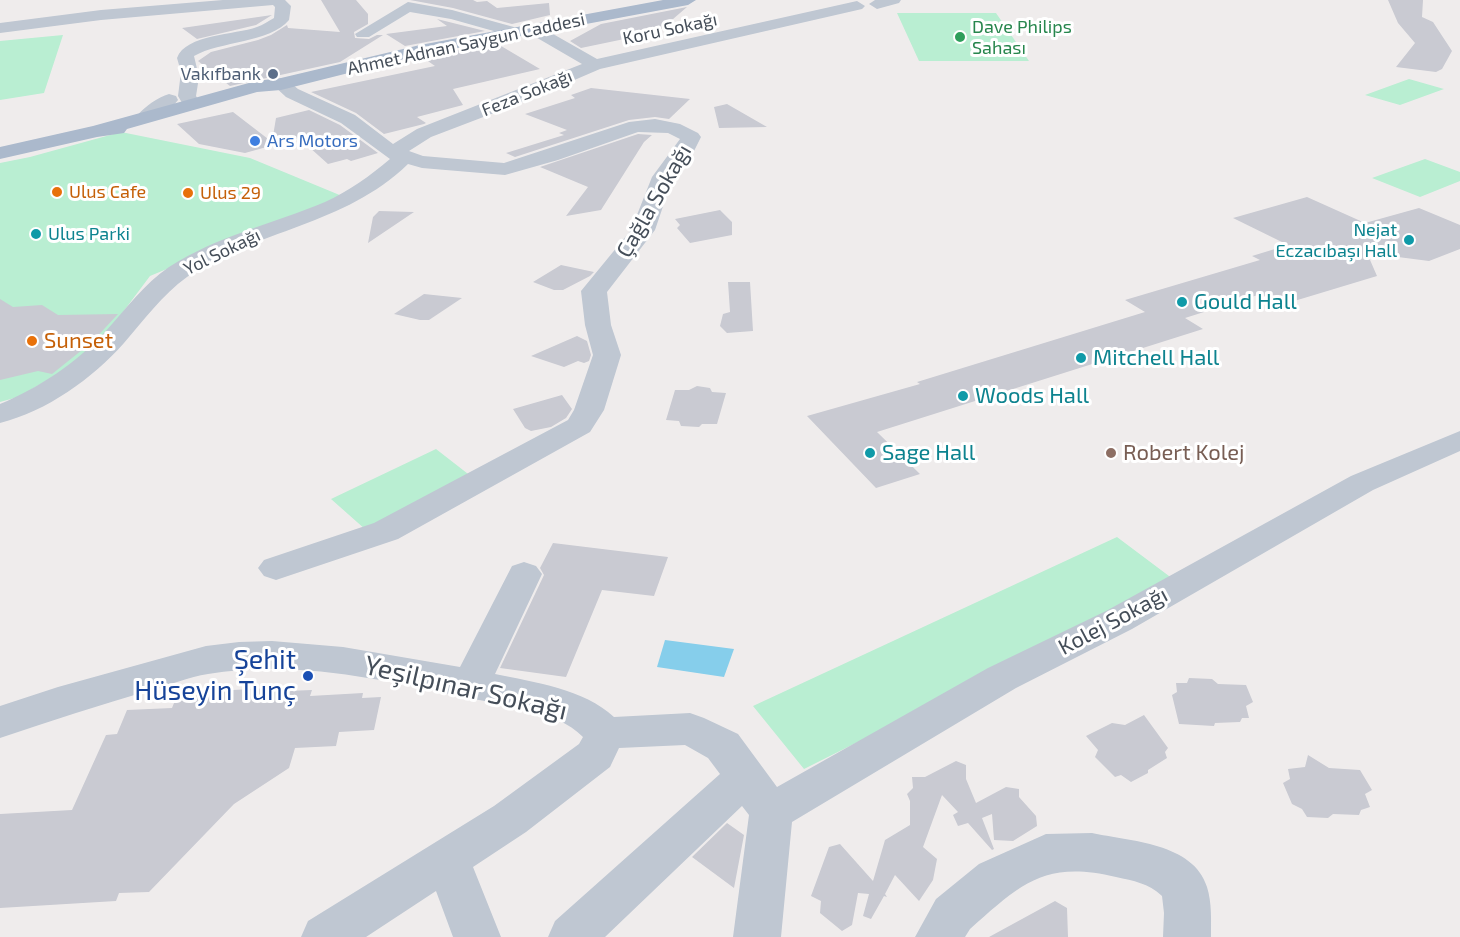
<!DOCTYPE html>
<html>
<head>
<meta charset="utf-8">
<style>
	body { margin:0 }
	canvas { display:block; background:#efecec }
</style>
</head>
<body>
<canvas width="1460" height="937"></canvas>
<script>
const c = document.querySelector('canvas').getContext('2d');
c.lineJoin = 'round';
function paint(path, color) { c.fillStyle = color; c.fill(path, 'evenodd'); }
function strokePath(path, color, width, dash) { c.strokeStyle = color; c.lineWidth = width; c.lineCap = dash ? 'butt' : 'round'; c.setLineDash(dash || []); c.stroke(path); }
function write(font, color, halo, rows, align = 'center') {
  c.font = font + ' "Exo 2",sans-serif'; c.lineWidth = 6; c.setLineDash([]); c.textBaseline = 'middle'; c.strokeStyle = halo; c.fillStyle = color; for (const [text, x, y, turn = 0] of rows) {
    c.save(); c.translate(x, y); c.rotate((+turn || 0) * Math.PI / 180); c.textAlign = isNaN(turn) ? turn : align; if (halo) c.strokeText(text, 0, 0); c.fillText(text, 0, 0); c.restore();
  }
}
paint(new Path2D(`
	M897 13H996L1029 61H919Z
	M63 35 44 93 0 100V41Z
	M1409 79 1444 89 1400 105 1365 95Z
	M121 132 250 158 342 196 150 276 96 348 86 358 18 397 0 402V163L30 157Z
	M1425 159 1460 172V181L1420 197 1372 178Z
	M436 449 472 477 366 530 331 499Z
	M1117 537 1177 582 804 769 753 706Z`), '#b9eed2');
paint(new Path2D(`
	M665 640 734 649 724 677 657 667Z`), '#86ceeb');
paint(new Path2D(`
	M321 0H356L368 14V24L354 32 355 38 369 39 377 35H383L340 62 230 86 198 61 211 52 258 40 271 35 287 25 288 28 340 32Z
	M410 0H473L477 2 487 1 497 8 549 3 550 15 512 24 453 8Z
	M1388 0H1423L1422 17 1433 22 1452 51 1442 69 1436 72 1396 67 1415 43 1398 23Z
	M687 7 658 32 581 48 570 41 601 24Z
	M272 15 256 25 197 39 182 28Z
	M437 19 485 31 405 46 386 34 447 26Z
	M496 43 540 69 453 89 463 105 417 117 426 123 424 124 384 134 356 113 311 92 435 66 422 57Z
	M591 88 690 99 669 119 655 117 629 120 515 157 506 153 564 135 559 133 567 130 525 114 575 98 571 95Z
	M727 104 767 127 719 128 714 107Z
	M309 110 340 125 378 153 351 161 347 159 328 164 299 138 245 153 199 144 177 124 233 112 272 142 276 118Z
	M638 134 652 135 644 142 601 210 566 216 588 187 540 167Z
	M1307 197 1365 223 1419 208 1460 225V249L1429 261 1367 253 1377 276 1281 305 1261 294 1185 318 1203 329 877 432 920 474 876 488 807 416 920 384 917 382 1145 312 1125 300 1260 260 1252 256 1288 245 1233 218Z
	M720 210 732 222V235L690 243 677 228 680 225 675 219Z
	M379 211 414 212 368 243 373 217Z
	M561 265 594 272 590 276 563 290H554L533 282Z
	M728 282H750L753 331 727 333 720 326 723 314 730 312Z
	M424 294 462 298 429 320H420L394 314Z
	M0 299 13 307 42 305 58 315 118 314 92 342 52 374 38 371 0 380Z
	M577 336 587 341 591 355 589 361 584 363 578 361 564 367 531 356Z
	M697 386 710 388 712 392 726 393 717 424H702L699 427 681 426 679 421 666 420 675 390H689Z
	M562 395 572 409 566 418 551 427 531 431 525 428 513 409Z
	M553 543 668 557 654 596 602 590 566 677 500 668 544 575 540 568Z
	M1189 678 1212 679 1218 684 1246 685 1253 702 1246 706 1249 718H1242L1240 722 1215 723 1214 726 1179 724 1172 695 1177 692 1176 683H1187Z
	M288 687 287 691 312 690 310 696 363 693 362 698 381 697 374 730 339 732 336 746 295 748 289 768 234 804 149 892 119 893 116 901 0 908V814L72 810 106 735 117 734 127 710 172 708 178 693Z
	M1144 715 1168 748 1165 752 1167 758 1148 770V773L1131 782 1121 775 1115 777 1095 757 1098 750 1086 736 1112 723 1125 725Z
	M1308 755 1329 768 1360 770 1372 790 1365 794 1370 807 1361 810 1359 815 1333 814 1328 818 1307 817 1302 809 1292 804 1283 783 1290 779 1288 769 1305 767Z
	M956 761 966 765V779L976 803 1006 787 1019 789V797L1036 816 1037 826 1013 841 994 840 992 814 982 818 994 849 992 850 968 823 958 826 953 815 958 812 942 795 923 847 937 859 933 880 919 901 895 875 885 894 887 897 884 896 871 919 863 916 869 894 858 893 852 925 842 931 820 913 821 901 811 896 829 847 840 844 873 881 885 840 910 825V801L907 794 913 788 912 777H925Z
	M727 823 744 835 734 888 692 857Z
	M1055 901 1067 908 1068 937H989Z`), '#c9cad2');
paint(new Path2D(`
	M223 0H285L291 6 289 20C270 43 220 41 194 56L199 77 196 96 201 104 199 108H185L178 96 181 72 177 58C186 34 235 35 257 27 263 25 268 21 274 18L275 7 273 5 101 20 0 33V23L101 10Z
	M901 0 899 3 877 9 869 4 875 0Z
	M857 1 865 6 862 9 600 69 528 100 431 137 409 151 423 156 504 163 629 122 655 119 680 124 698 133 701 137 694 151 673 177 655 230 607 292 611 325 621 355 604 410 590 432 398 539 276 580 264 576 258 568 264 560 374 523 568 420 574 410 593 355 585 325 581 291 631 230 652 177 680 139 668 133 638 132 558 160 505 175 422 168 408 164C344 226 258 229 187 277 162 295 144 320 124 343 92 379 47 411 0 423V404C39 388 76 363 105 332 126 309 144 284 169 267 217 236 273 224 325 202 349 191 370 176 390 159L341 123 286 97 272 84 275 80H287L298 89 355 115 393 144 417 129 582 64 527 32 525 29 527 26H539L597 59Z
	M408 2 452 10 521 29 523 32 515 37 451 19 410 12 369 37H357L355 34Z
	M169 94 176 96 178 100C170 111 153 123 139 120L137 116C144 107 158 97 169 94Z
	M1460 431V451L1373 490 1132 629 1016 688 792 822 781 937H733L749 815 742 806 605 937H548L555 921 720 774 708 758 685 745 619 748 610 767 526 832 473 867 501 937H453L436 891 366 937H301L308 921 494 806 579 744 583 737C555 709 506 706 469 698 385 680 294 659 208 674 189 677 170 685 151 690 100 705 50 721 0 738V706L58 687 206 646 239 642 272 641 343 647 460 667 512 566 524 562 536 566 542 574 495 674C534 682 584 689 614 717L690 713 704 718 738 734 777 787 988 668 1106 611 1351 476Z
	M1092 833C1129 841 1194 843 1207 887 1212 903 1211 920 1211 937H1163L1164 913 1162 896C1148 883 1134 881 1116 877 1044 860 1021 884 970 929L965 937H915L936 899 979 864 1046 834Z`), '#bfc7d2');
paint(new Path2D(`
	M663 0H696L688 5 420 55 281 90 257 92 127 129 124 133 97 137 0 159V147L93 126 256 81 281 78 420 45Z`), '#abb9cc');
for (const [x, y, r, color] of [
	[960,37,6,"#2e9e5b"],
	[273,74,6,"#5c6f8a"],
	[255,141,6,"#3f7fe0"],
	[57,192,6,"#e8710a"],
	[188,193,6,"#e8710a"],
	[36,234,6,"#0f9aa8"],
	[1409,240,6,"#0f9aa8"],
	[1182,302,6,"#0f9aa8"],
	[32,341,6,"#e8710a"],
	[1081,358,6,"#0f9aa8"],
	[963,396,6,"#0f9aa8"],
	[870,453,6,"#0f9aa8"],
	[1111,453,6,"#8d6e63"],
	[308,676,6,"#1a4fb4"]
]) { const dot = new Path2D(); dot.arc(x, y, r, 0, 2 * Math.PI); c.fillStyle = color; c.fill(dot); strokePath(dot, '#fff', 2); }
write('18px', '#27864d', '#fff', [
	["Dave Philips",972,27],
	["Sahası",972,48]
], 'left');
write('18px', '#454e59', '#fff', [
	["Koru Sokağı",670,29,-12],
	["Ahmet Adnan Saygun Caddesi",466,44,-12],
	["Feza Sokağı",527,93,-22],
	["Yol Sokağı",222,252,-26]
]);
write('18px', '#4e5e75', '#fff', [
	["Vakıfbank",261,74]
], 'right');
write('18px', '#366cbe', '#fff', [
	["Ars Motors",267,141]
], 'left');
write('18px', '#c56008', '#fff', [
	["Ulus Cafe",69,192],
	["Ulus 29",200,193]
], 'left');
write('18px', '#0d838f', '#fff', [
	["Nejat",1397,230],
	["Eczacıbaşı Hall",1397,251],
	["Ulus Parki",48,234,"left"]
], 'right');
write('22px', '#454e59', '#fff', [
	["Çağla Sokağı",654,201,-60],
	["Kolej Sokağı",1113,621,-28]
]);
write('22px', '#0d838f', '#fff', [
	["Gould Hall",1194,302],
	["Mitchell Hall",1093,358],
	["Woods Hall",975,396],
	["Sage Hall",882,453]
], 'left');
write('22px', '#c56008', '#fff', [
	["Sunset",44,341]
], 'left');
write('22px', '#785e54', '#fff', [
	["Robert Kolej",1123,453]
], 'left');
write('27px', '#164399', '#fff', [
	["Şehit",296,660],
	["Hüseyin Tunç",296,691]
], 'right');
write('27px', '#454e59', '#fff', [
	["Yeşilpınar Sokağı",466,688,13]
]);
</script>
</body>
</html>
